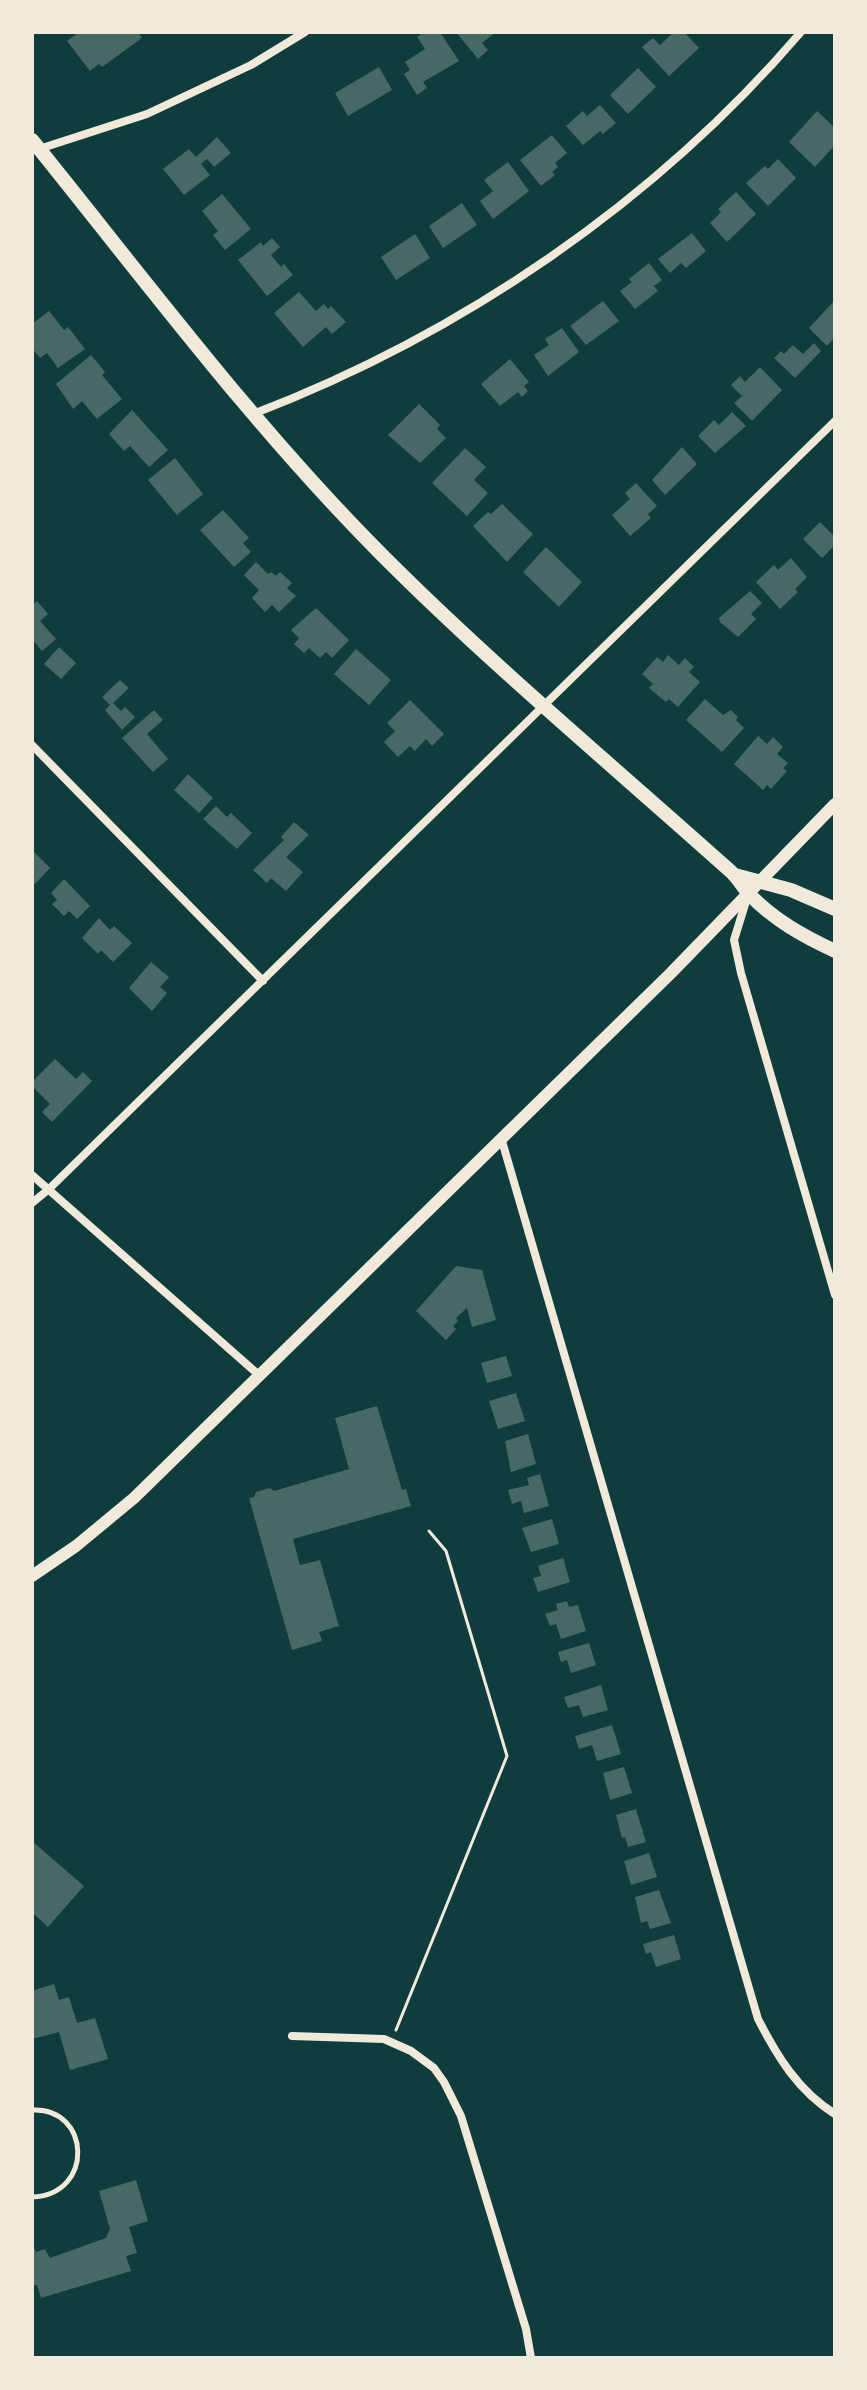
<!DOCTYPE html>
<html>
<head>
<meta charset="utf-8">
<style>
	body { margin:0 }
	#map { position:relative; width:867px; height:2390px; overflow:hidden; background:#0f3d3e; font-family:"DM Sans",sans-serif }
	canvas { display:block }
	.frame { position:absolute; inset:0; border:34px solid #f1e9da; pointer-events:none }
</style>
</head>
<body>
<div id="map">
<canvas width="867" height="2390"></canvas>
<div class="frame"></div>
</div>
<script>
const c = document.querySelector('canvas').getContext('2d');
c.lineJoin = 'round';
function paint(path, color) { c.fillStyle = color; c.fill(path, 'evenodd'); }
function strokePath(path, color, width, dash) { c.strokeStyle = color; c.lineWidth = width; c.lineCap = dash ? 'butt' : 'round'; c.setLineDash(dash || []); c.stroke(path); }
paint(new Path2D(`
	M79 32H138L142 38 102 67 99 64 90 71 67 41Z
	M424 32H440L459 61 423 82 427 88 417 95 404 74 410 70 405 62 425 49 417 37Z
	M456 32H496L482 43 488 50 478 59Z
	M674 32H684L699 48 669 76 642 47 653 38 660 45Z
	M379 67 392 90 348 116 335 93Z
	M638 68 656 87 628 114 610 95Z
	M600 105 616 123 603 134 600 131 583 145 566 126 583 111 587 116Z
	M817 111 835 128V145L815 167 789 142Z
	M552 135 567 153 555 163 558 167 552 172 555 175 541 186 520 160Z
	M217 137 231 153 214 167 207 159 201 164 210 175 184 195 163 169 189 149 196 157Z
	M778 159 796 178 768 206 746 183 765 166 768 169Z
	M508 162 529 191 493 219 480 201 493 191 484 180Z
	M736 192 756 214 727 242 710 223 721 212 718 209Z
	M222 194 251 229 225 250 213 235 218 231 202 211Z
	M462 203 477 225 443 248 429 226Z
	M692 233 706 251 686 268 681 263 670 273 658 259Z
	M415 234 430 258 396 280 381 257Z
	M272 238 280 247 271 255 281 267 284 264 293 275 267 296 238 260 261 242 263 246Z
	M649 263 662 280 654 286 658 291 635 309 620 291 632 282 629 279Z
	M299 292 316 311 324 304 328 309 331 306 346 322 332 334 326 327 303 347 274 313Z
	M835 300V337L827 346 809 328Z
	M603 301 619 321 586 345 570 326Z
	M49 311 64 330 68 327 85 349 58 368 47 353 40 358 32 348V324Z
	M562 328 579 352 548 376 534 355 549 345 545 339Z
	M814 343 821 351 795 378 774 358 781 351 784 354 793 345 803 354Z
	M91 355 105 372 102 375 122 399 97 419 82 401 73 409 56 384Z
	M510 359 529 382 524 386 528 391 522 397 518 392 500 406 481 384Z
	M760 367 782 390 752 421 734 403 742 396 731 385 740 376 745 382Z
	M419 404 440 425 437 429 446 438 420 463 388 435Z
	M132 410 168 450 149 467 130 446 124 451 109 434Z
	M732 412 746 426 715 453 698 436 714 420 719 425Z
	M682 447 697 464 665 495 652 480Z
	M465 448 486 467 474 480 488 493 467 516 432 483Z
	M175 458 203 494 177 515 148 480Z
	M636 483 657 506 648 514 651 518 630 536 612 515 630 499 625 493Z
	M502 504 533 534 507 562 473 526 488 512 491 514Z
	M223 510 249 538 243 543 251 552 234 567 200 530Z
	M820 522 835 537V545L822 558 803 539Z
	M546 547 582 582 559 607 523 572Z
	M791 558 807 577 795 589 798 592 780 609 756 582 774 565 778 570Z
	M256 562 268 574 271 572 276 576 280 572 292 583 287 588 296 596 279 612 272 605 265 612 252 598 259 590 244 575Z
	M750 591 762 603 751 614 756 619 738 637 720 622 719 618Z
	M37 601 48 614 40 621 56 639 42 651 32 639V605Z
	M316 608 349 640 332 658 326 652 320 658 309 648 304 653 294 644 299 638 291 630Z
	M59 647 76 663 61 679 44 664Z
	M356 649 391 680 369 705 334 674Z
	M668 655 679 665 685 658 694 667 689 672 700 682 678 707 669 699 666 702 649 688 653 684 642 674 657 657 663 662Z
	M120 680 129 688 113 703 121 711 125 707 135 717 122 730 105 710 110 705 102 697Z
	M705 699 723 715 731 710 738 717 736 720 744 728 722 752 686 720Z
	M410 700 444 734 432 746 426 739 415 751 410 746 398 757 384 742 395 731 387 723Z
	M154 710 163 720 147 734 168 759 153 772 122 738Z
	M758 736 767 744 773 737 783 747 777 754 788 763 783 768 787 771 771 789 767 785 763 790 734 764Z
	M188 774 213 798 199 813 174 790Z
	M216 806 227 817 231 813 252 833 237 849 203 819Z
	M294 822 309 835 286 857 303 872 286 891 271 878 267 883 253 870 284 840 281 837Z
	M32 850 50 868 35 884 32 881Z
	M64 879 90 906 77 919 69 911 64 916 52 904 57 900 51 893Z
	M99 918 110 930 114 926 132 943 113 962 101 950 98 954 82 938Z
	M151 962 169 977 160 987 167 993 152 1011 129 988Z
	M55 1059 76 1079 83 1072 92 1081 52 1122 42 1112 50 1104 32 1086V1082Z
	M456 1266 482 1270 496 1320 472 1327 467 1308 456 1318 458 1321 453 1326 456 1329 446 1340 416 1311Z
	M506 1356 512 1376 487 1383 481 1363Z
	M516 1393 525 1421 498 1429 489 1401Z
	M377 1406 402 1490 406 1489 411 1506 293 1539 300 1565 320 1560 339 1626 319 1632 322 1641 292 1650 249 1498 254 1497 256 1492 270 1488 274 1491 349 1469 335 1418Z
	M528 1434 536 1464 511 1472 505 1441Z
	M540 1474 549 1506 524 1513 521 1501 512 1504 508 1490 529 1485 527 1478Z
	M552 1519 559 1544 531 1552 522 1528Z
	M563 1558 570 1582 538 1592 533 1578 541 1576 538 1566Z
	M567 1601 569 1607 578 1605 586 1631 561 1639 556 1624 550 1626 545 1614 558 1610 556 1604Z
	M589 1643 596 1665 571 1673 567 1660 561 1662 558 1652Z
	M601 1685 608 1710 583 1717 579 1705 568 1708 564 1697Z
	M612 1725 621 1754 597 1761 592 1745 579 1749 575 1736Z
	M624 1767 632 1793 610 1800 603 1773Z
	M636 1809 646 1842 628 1847 625 1837 622 1838 616 1815Z
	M32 1841 84 1886 48 1927 32 1912Z
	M649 1853 657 1877 631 1885 624 1861Z
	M659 1890 671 1923 650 1929 647 1921 641 1923 635 1897Z
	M674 1935 681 1959 656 1967 651 1952 646 1954 643 1944Z
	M54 1984 59 2000 69 1997 77 2023 95 2018 108 2059 70 2070 59 2032 32 2039V1991Z
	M136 2180 148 2221 129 2227 137 2253 126 2256 131 2271 41 2298 37 2285H32V2243L36 2252 45 2249 50 2258 106 2238 110 2229 99 2191Z`), '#486865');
strokePath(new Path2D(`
	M396 2030 507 1756 446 1551 429 1531`), '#f1e9da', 3);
strokePath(new Path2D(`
	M32 2110C91 2107 95 2195 32 2197`), '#f1e9da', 5);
strokePath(new Path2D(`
	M39 149 147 114 251 65 305 32
	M253 414C462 334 655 202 801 32
	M32 745 263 981
	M747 898 734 940 741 973 835 1295
	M502 1141 758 2019C777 2056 798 2091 835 2114
	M32 1175 260 1376
	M32 1203 49 1189 835 421
	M292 2036 384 2039 411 2051 434 2068 444 2082 461 2116 526 2329 531 2358`), '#f1e9da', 8);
strokePath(new Path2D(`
	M32 1576 76 1546 134 1498 671 973 835 804`), '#f1e9da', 12);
strokePath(new Path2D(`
	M32 140C146 281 255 428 383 556 493 666 613 766 728 869 737 876 742 886 749 894 774 920 803 936 835 951
	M735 875 791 890 835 909`), '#f1e9da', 14);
</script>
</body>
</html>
